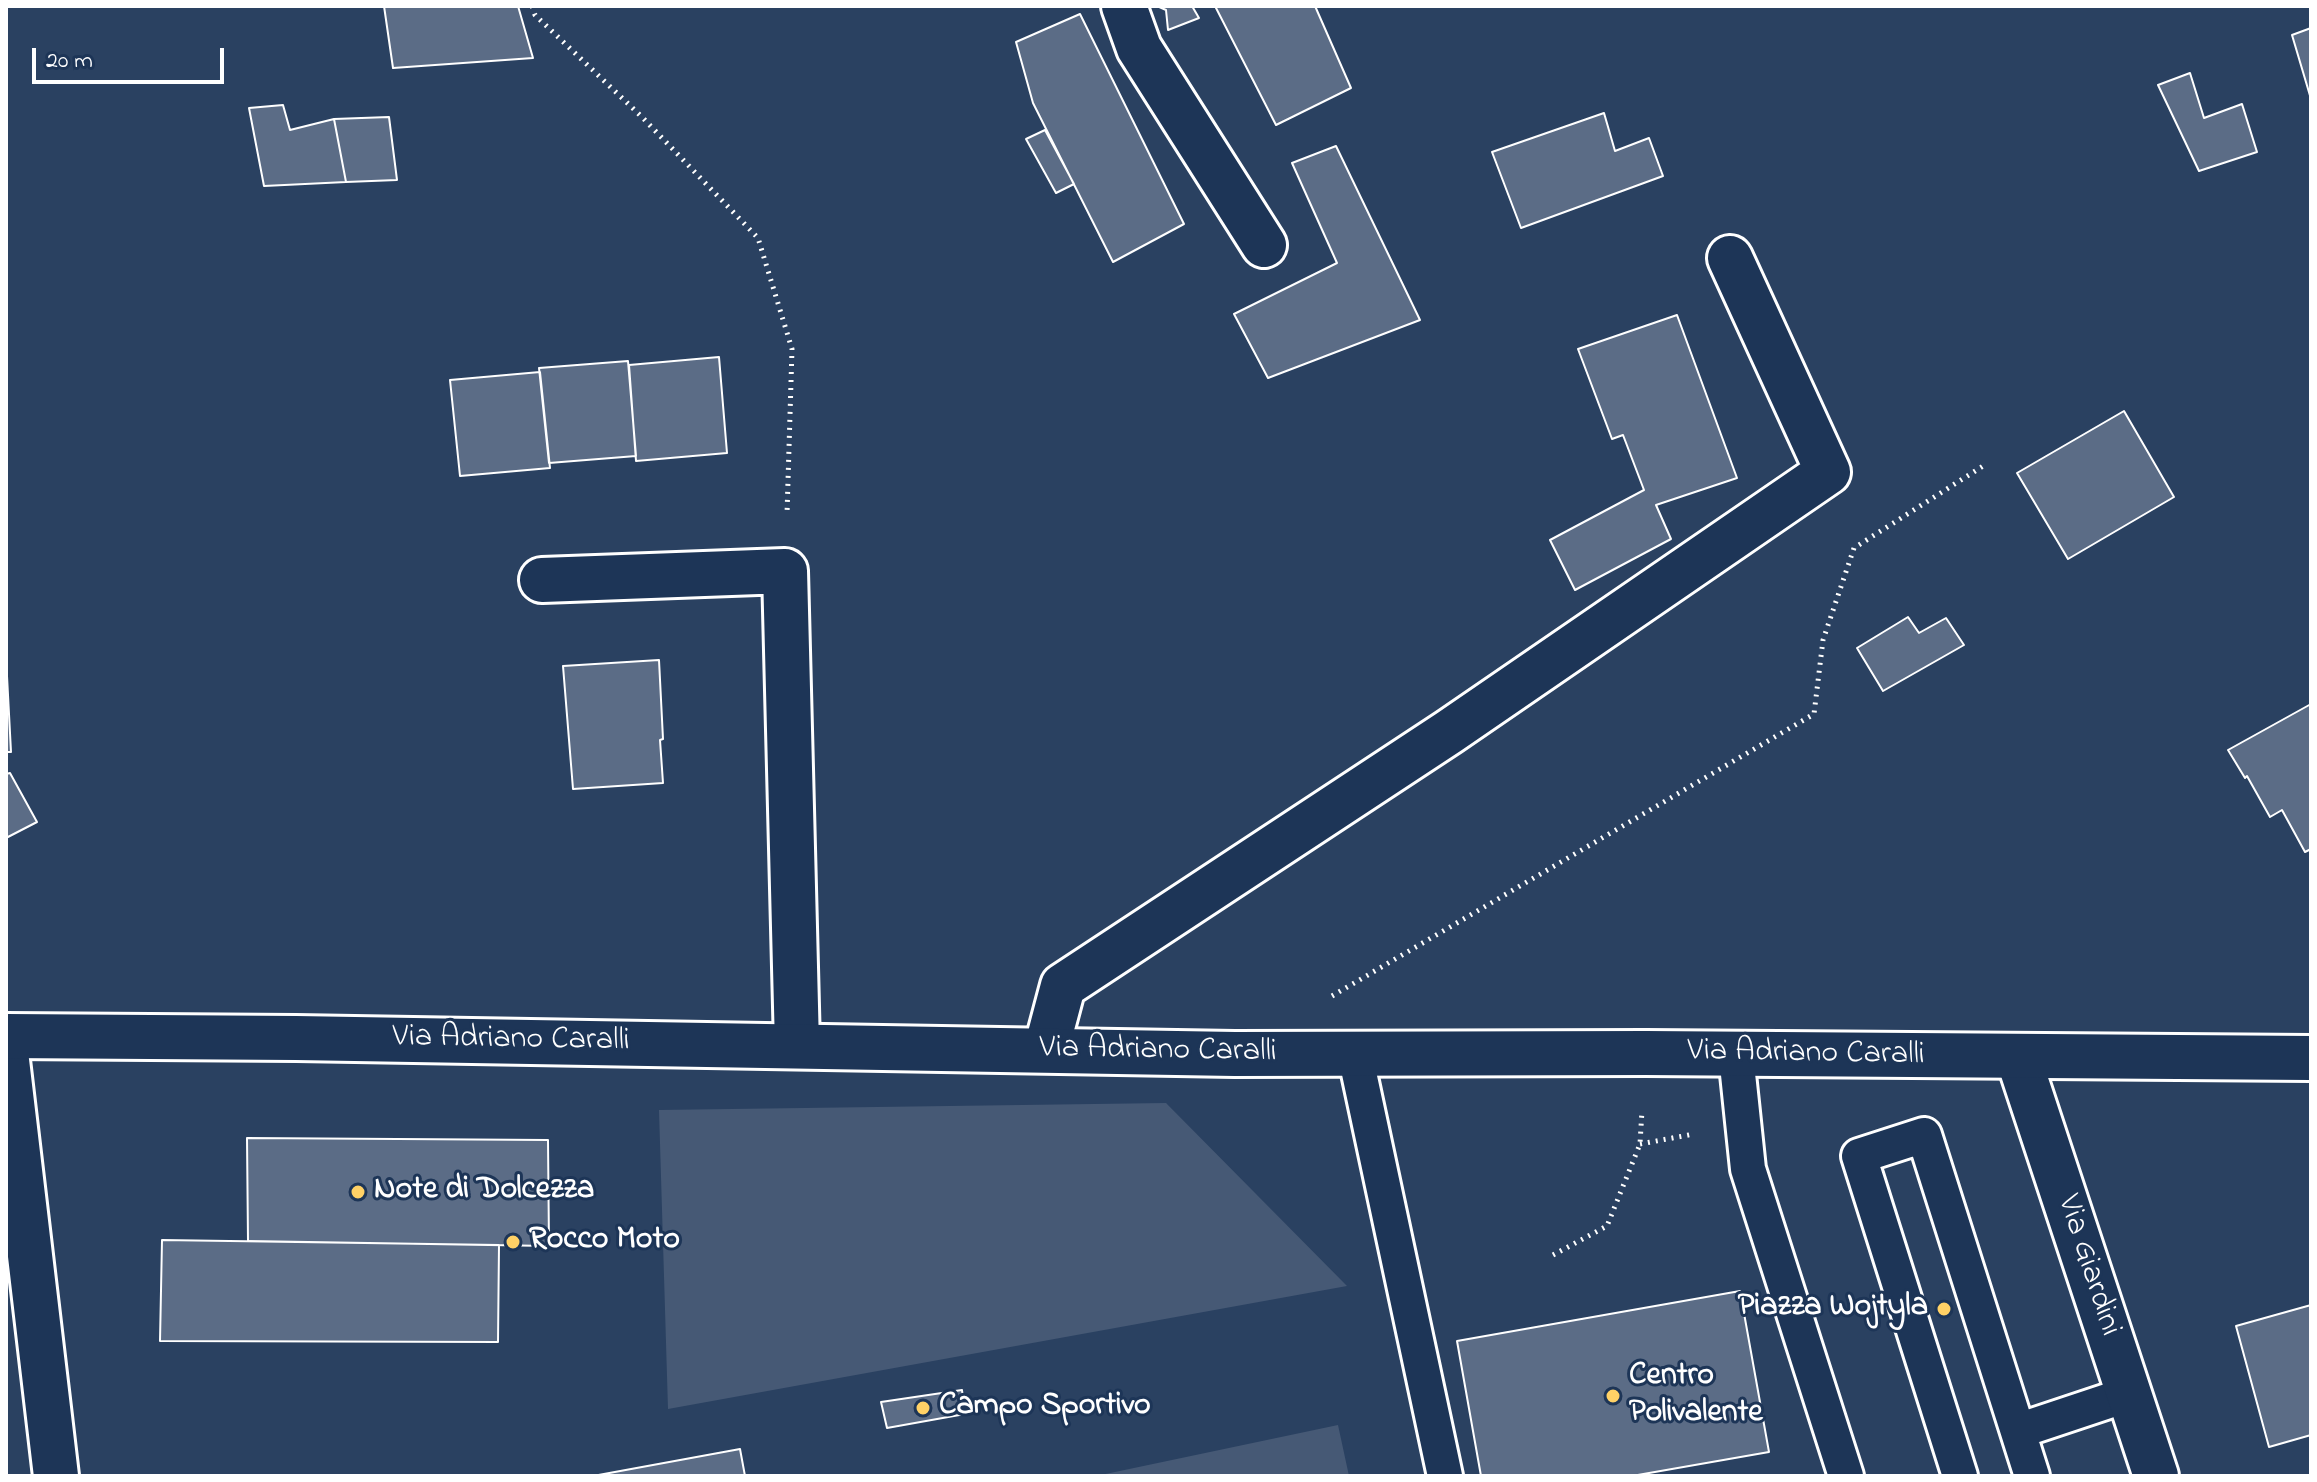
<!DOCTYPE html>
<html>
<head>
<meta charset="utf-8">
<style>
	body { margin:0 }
	#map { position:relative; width:2317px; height:1482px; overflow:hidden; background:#2a4161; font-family:"Indie Flower",sans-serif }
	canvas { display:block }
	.frame { position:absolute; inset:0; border:8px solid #fff; pointer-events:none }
	.scale { position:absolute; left:32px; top:48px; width:192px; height:36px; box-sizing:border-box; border:4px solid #fff; border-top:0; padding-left:10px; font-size:24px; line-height:28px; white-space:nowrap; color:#fff; -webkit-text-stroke:6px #1d3557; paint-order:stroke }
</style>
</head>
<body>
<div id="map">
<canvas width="2317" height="1482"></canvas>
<div class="frame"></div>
<div class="scale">20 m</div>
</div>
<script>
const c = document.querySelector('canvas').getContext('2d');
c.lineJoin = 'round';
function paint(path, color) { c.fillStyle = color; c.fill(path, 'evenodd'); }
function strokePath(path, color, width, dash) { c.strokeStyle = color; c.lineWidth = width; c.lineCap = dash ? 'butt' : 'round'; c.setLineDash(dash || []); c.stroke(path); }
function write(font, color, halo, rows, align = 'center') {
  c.font = font + ' "Indie Flower",sans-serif'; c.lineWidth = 6; c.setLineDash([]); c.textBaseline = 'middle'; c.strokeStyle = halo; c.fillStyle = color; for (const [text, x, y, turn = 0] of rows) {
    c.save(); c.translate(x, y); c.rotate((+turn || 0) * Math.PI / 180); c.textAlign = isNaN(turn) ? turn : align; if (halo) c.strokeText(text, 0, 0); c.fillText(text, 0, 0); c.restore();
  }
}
paint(new Path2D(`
	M1166 1103 1347 1286 668 1409 659 1110Z
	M1338 1425 1349 1476H1096Z`), '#465975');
const building = new Path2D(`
	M384 6H518L533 58 393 68Z
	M1157 6H1192L1199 18 1168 30 1166 10Z
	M1215 6H1315L1351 88 1276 125Z
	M1080 14 1184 224 1113 262 1033 103 1016 42Z
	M2311 28V99L2292 35Z
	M2190 73 2204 118 2242 104 2257 152 2199 171 2158 85Z
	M283 105 290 130 334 119 346 182 264 186 249 108Z
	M1604 113 1615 151 1649 138 1663 176 1521 228 1492 152Z
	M389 117 397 180 346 182 334 119Z
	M1045 130 1074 184 1056 193 1026 139Z
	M1336 146 1420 320 1268 378 1234 314 1337 263 1292 163Z
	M1677 315 1737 478 1656 505 1671 539 1575 590 1550 540 1644 490 1623 435 1612 439 1578 349Z
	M719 357 727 453 636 461 629 365Z
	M628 361 636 456 549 463 539 368Z
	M540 372 550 468 460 476 450 380Z
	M2124 411 2174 497 2068 559 2017 473Z
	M1908 617 1919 633 1946 618 1964 645 1883 691 1857 648Z
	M659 660 663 739 660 740 663 783 573 789 563 666Z
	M6 676H7L11 752H6Z
	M2311 704V849L2305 852 2282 810 2270 817 2247 776 2245 778 2228 750Z
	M10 773 37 822 6 838V774Z
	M247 1138 548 1140 549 1246 248 1241Z
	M162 1240 499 1245 498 1342 160 1341Z
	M1740 1291 1769 1452 1632 1476H1481L1457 1341Z
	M2311 1305V1435L2269 1447 2236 1326Z
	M962 1390 965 1414 887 1428 881 1402Z
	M740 1449 745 1476H593Z`);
paint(building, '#5b6c86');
strokePath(building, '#fff', 2);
const service = new Path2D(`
	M1355 1054 1445 1476
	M1736 1055 1748 1169 1846 1476
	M2018 1431 2129 1394
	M1960 1476 1859 1156 1924 1135 2032 1476`);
const minor = new Path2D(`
	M1124 6 1139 48 1264 245
	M542 580 785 571 797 1046
	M1046 1050 1063 986 1449 732 1828 472 1730 258
	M6 1052 56 1476
	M2018 1057 2156 1476`);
const tertiary = new Path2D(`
	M6 1036 296 1038 1235 1054 1646 1053 2311 1058`);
strokePath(service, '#fff', 40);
strokePath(minor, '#fff', 50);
strokePath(tertiary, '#fff', 50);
strokePath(new Path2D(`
	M532 6 535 15 642 117 758 238 792 349 787 514
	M1332 996 1814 714 1823 640 1854 548 1983 466
	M1640 1144 1694 1134
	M1553 1255 1607 1226 1640 1144 1642 1110`), '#fff', 5, [2, 6]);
strokePath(service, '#1d3557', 34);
strokePath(minor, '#1d3557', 44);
strokePath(tertiary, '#1d3557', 44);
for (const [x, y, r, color] of [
	[358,1192,8,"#ffd166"],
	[513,1242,8,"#ffd166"],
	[1944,1309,8,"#ffd166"],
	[1613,1396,8,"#ffd166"],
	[923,1408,8,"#ffd166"]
]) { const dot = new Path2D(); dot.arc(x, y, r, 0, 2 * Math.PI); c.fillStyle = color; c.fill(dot); strokePath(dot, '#1d3557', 3); }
write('32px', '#fff', '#1d3557', [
	["Via Adriano Caralli",511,1041,1],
	["Via Adriano Caralli",1158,1052,1],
	["Via Adriano Caralli",1806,1055,1],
	["Via Giardini",2087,1266,72]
]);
write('bold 32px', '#fff', '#1d3557', [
	["Note di Dolcezza",374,1192],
	["Rocco Moto",529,1242],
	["Piazza Wojtyla",1928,1309,"right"],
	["Centro",1629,1378],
	["Polivalente",1629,1415],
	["Campo Sportivo",939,1408]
], 'left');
</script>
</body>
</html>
